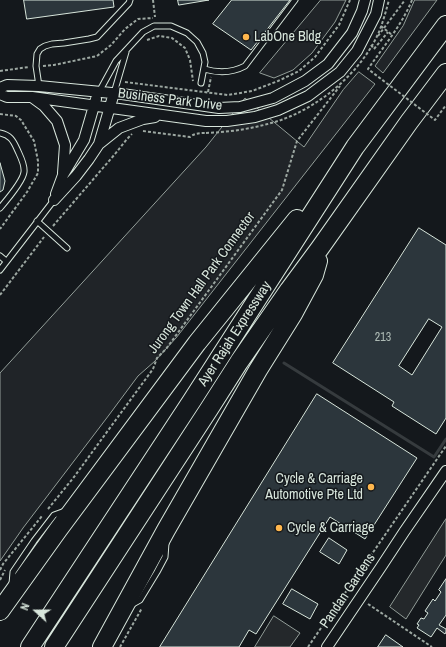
<!DOCTYPE html>
<html>
<head>
<meta charset="utf-8">
<style>
	body { margin:0 }
	#map { position:relative; width:446px; height:647px; overflow:hidden; background:#14181c; font-family:"Archivo Narrow",sans-serif }
	canvas { display:block }
	.north { position:absolute; left:16px; top:591px; width:40px; height:40px; -webkit-text-stroke:3px #14181c; paint-order:stroke; rotate:291deg; font-size:11px; font-weight:700; line-height:16px; text-align:center; color:#d8e6dc }
	.north::after { content:''; display:block; margin:auto; width:14px; height:18px; background:#d8e6dc; clip-path:polygon(50% 0,100% 100%,50% 72%,0 100%) }
</style>
</head>
<body>
<div id="map">
<canvas width="446" height="647"></canvas>
<div class="north">N</div>
</div>
<script>
const c = document.querySelector('canvas').getContext('2d');
c.lineJoin = 'round';
function paint(path, color) { c.fillStyle = color; c.fill(path, 'evenodd'); }
function strokePath(path, color, width, dash) { c.strokeStyle = color; c.lineWidth = width; c.lineCap = dash ? 'butt' : 'round'; c.setLineDash(dash || []); c.stroke(path); }
function write(font, color, halo, rows, align = 'center') {
  c.font = font + ' "Archivo Narrow",sans-serif'; c.lineWidth = 3; c.setLineDash([]); c.textBaseline = 'middle'; c.strokeStyle = halo; c.fillStyle = color; for (const [text, x, y, turn = 0] of rows) {
    c.save(); c.translate(x, y); c.rotate((+turn || 0) * Math.PI / 180); c.textAlign = isNaN(turn) ? turn : align; if (halo) c.strokeText(text, 0, 0); c.fillText(text, 0, 0); c.restore();
  }
}
const green = new Path2D(`
	M321 0H346L335 22 312 53 293 70 274 78 260 73Z
	M415 0H437L383 73 375 66 403 26Z
	M359 72 375 84 176 338 155 361 138 376 109 415 23 528 0 561V373L206 147 245 98 304 147 343 90Z`);
paint(green, '#202428');
strokePath(green, '#939e99', 1);
const parking = new Path2D(`
	M446 519V555L406 619 390 607Z
	M274 616 300 633 290 647H255Z`);
paint(parking, '#24282b');
strokePath(parking, '#939e99', 1);
strokePath(new Path2D(`
	M284 363 434 457 446 439`), '#363b3e', 3);
const building = new Path2D(`
	M24 0H113L114 7 27 19Z
	M178 0H209L179 5Z
	M232 0H290L251 50 213 24Z
	M0 163 5 181 3 190 0 192Z
	M419 228 446 245V418L436 434 392 406 394 402 333 363ZM429 319 442 327 412 375 399 366Z
	M317 394 417 458 365 539 330 517 256 634 249 630 239 647H160Z
	M329 538 347 550 339 564 320 552Z
	M446 579V615L439 625 446 629V632L445 634 437 628 431 637 417 628 419 625 417 624 421 618 424 619 428 613 425 611 433 599 435 601 441 592 439 590Z
	M292 589 318 604 310 619 283 604Z
	M386 635 403 647H378Z`);
paint(building, '#2c363c');
strokePath(building, '#d8e6dc', 1);
const service = new Path2D(`
	M204 69C218 73 232 73 245 66L295 0
	M39 86 36 66 37 54 40 49 45 46 52 44 64 43 89 39 97 37 129 3 130 0
	M99 92 116 61 143 32 154 26H171L187 33 197 42 203 53 205 62 201 83
	M114 93 126 52
	M0 133C10 135 13 140 17 149 20 156 25 164 24 172 23 181 6 201 0 208
	M37 221 67 248
	M0 256 6 261
	M0 270 54 200
	M12 584 13 572 34 541 54 515 65 511
	M131 605 140 600 157 572 165 557 166 543`);
const minor = new Path2D(`
	M0 88 7 85 39 86 122 94 219 108 240 107 273 98 305 81 328 64 352 33 362 11 365 0
	M0 94 7 97H32L206 121H227L255 117 278 110 308 96 340 72 357 51 376 14 379 0
	M33 98 44 106 57 121 65 145 63 173
	M99 144 119 128 143 119 155 117
	M56 194 63 175 84 140 96 99
	M54 200 76 176 89 159 99 144 114 93
	M327 647 381 567 404 532 446 471`);
const motorway = new Path2D(`
	M0 611 58 530 197 343 297 219
	M30 647 191 402 355 147 446 25
	M54 647 209 409 239 362 289 290 320 248 409 122 446 73
	M102 647 166 530 258 370 293 314 314 275 318 261`);
strokePath(service, '#d8e6dc', 7);
strokePath(minor, '#d8e6dc', 12);
strokePath(motorway, '#d8e6dc', 20);
strokePath(new Path2D(`
	M153 0 155 17
	M378 36 405 0
	M147 40 159 36 172 38 185 48 190 60 193 81
	M371 45 374 49 388 32
	M43 66 54 65 97 56 111 45 125 29 138 19 153 18
	M0 71 29 67
	M125 82 228 95 252 91 278 81 299 71 315 57 339 25 350 0
	M208 92 211 77
	M0 114 16 116 21 120 34 141 38 161V173L27 192 0 229
	M143 131 190 137C195 133 200 133 206 133
	M53 226 115 154 127 139 132 134
	M0 295 44 237
	M48 509 74 477 153 369 157 358 166 349 282 190 297 141 340 86
	M0 570 3 564 42 516
	M0 580 5 570
	M368 604 432 647
	M120 647 142 608
	M308 647 446 446`), '#9da8a2', 2, [3, 2]);
strokePath(service, '#14181c', 5);
strokePath(minor, '#14181c', 10);
strokePath(motorway, '#14181c', 18);
strokePath(new Path2D(`
	M412 0C402 25 383 47 368 69L435 120 446 105
	M381 26 392 35
	M206 133C232 132 257 128 281 120 321 106 362 71 379 32 383 22 386 11 389 0`), '#9da8a2', 2, [3, 2]);
for (const [x, y, r, color] of [
	[246,37,4,"#ffb74d"],
	[371,487,4,"#ffb74d"],
	[279,528,4,"#ffb74d"]
]) { const dot = new Path2D(); dot.arc(x, y, r, 0, 2 * Math.PI); c.fillStyle = color; c.fill(dot); strokePath(dot, '#14181c', 1.5); }
write('12px', '#adbab4', null, [
	["213",383,338]
]);
write('14px', '#d8e6dc', '#14181c', [
	["LabOne Bldg",254,37],
	["Cycle & Carriage",363,479,"right"],
	["Automotive Pte Ltd",363,495,"right"],
	["Cycle & Carriage",287,528]
], 'left');
write('14px', '#d8e6dc', '#14181c', [
	["Business Park Drive",170,100,7],
	["Jurong Town Hall Park Connector",202,283,-54],
	["Ayer Rajah Expressway",235,334,-57],
	["Pandan Gardens",348,591,-56]
]);
</script>
</body>
</html>
